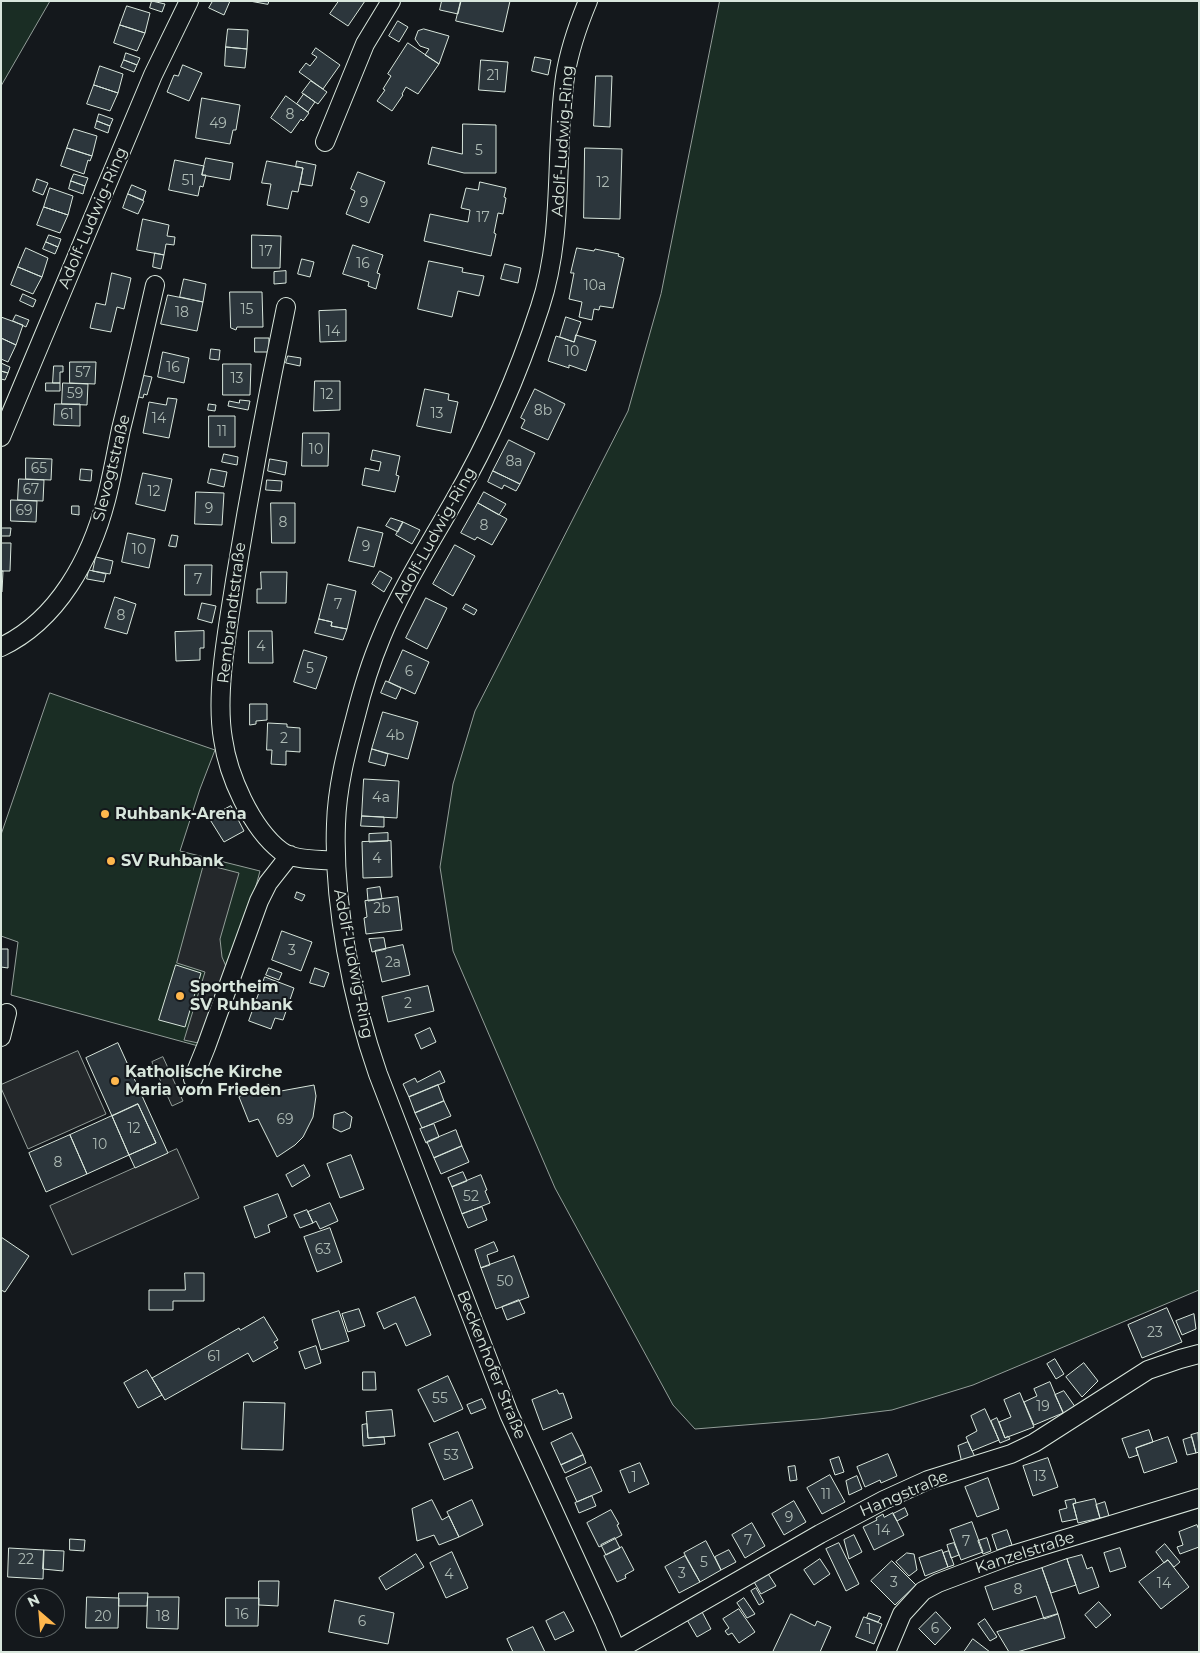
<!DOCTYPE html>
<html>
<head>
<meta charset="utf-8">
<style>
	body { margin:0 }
	#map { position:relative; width:1200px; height:1653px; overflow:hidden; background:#14181c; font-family:Montserrat,sans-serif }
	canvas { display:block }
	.frame { position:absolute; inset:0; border:2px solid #d8e6dc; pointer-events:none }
	.north { position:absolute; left:15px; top:1588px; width:50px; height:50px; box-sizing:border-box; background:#14181c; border:1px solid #626a69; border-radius:50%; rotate:333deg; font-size:14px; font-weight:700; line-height:20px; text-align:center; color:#d8e6dc }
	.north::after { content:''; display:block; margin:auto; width:18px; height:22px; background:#ffb74d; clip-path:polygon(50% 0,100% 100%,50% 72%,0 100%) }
</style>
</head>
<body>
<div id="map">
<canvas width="1200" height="1653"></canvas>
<div class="frame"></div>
<div class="north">N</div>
</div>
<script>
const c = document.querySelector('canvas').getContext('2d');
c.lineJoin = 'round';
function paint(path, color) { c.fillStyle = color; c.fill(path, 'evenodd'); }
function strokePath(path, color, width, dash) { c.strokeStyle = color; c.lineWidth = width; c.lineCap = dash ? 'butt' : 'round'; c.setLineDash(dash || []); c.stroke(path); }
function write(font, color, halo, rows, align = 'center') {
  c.font = font + ' Montserrat,sans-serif'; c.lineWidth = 4; c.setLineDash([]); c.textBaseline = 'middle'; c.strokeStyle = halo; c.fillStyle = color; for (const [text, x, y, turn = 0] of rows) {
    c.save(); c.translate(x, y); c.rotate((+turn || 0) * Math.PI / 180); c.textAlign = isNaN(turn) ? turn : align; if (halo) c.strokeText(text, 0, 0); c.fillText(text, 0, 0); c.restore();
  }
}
const green = new Path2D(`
	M1 1H50L1 86Z
	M720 1H1199V1290L973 1385 892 1410 819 1419 695 1429 673 1405 555 1188 453 951 440 867 453 784 475 711 628 411 661 294Z
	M50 693 215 750 200 789 180 851 260 871 250 908 202 1047 11 995 18 942 1 936V835Z`);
paint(green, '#1a2d24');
strokePath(green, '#939e99', 1);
const parking = new Path2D(`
	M204 864 239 873 220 939 222 957 228 971 203 1044 184 1040 205 972 177 963Z
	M78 1051 106 1114 28 1149 1 1088V1085Z
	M163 1057 183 1101 172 1106 152 1062Z
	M177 1149 199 1198 72 1255 50 1206Z`);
paint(parking, '#24282b');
strokePath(parking, '#939e99', 1);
const building = new Path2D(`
	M152 1 165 4 162 12 150 8Z
	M213 1H230L224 15 209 8Z
	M250 1H269L268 4Z
	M339 1H365L348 26 330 14Z
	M442 1H461L458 14 440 10Z
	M461 1H510L503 32 456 21Z
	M127 6 150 13 145 33 120 25Z
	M398 21 408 27 399 42 389 36Z
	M120 25 145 33 137 51 114 43Z
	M228 29 248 30 247 49 226 47Z
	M424 29 449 36 439 64 425 55 429 49 420 46 415 39 418 31Z
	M408 43 439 64 418 94 406 87 402 94 403 95 392 111 377 101 385 90 383 89 391 76 388 74Z
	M226 47 247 49 245 68 225 66Z
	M316 48 340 65 323 89 299 72 306 63 310 66 317 57 312 54Z
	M126 53 140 58 137 65 124 60Z
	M535 57 551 60 548 75 532 71Z
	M124 60 137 65 134 72 121 67Z
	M481 60 508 62 505 92 479 90Z
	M183 65 202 73 189 101 167 92 174 75 178 76Z
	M100 66 123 74 118 93 94 85Z
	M596 76H612L610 127 594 126Z
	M311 81 327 92 318 104 302 93Z
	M94 85 118 93 110 111 87 104Z
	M304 94 315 102 308 112 297 104Z
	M286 96 309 113 303 121 301 119 291 133 271 118Z
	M202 98 240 105 236 130H233L230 144 196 138Z
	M99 114 113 119 110 126 97 121Z
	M97 121 110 126 108 133 95 128Z
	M463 124 496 125V173H464L428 164 432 147 462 154Z
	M74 129 97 136 92 156 67 148Z
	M67 148 92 156 90 161 88 160 84 174 61 166Z
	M585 148 622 149 620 219 584 218Z
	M206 158 233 163 230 180 202 175Z
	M175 160 204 166 202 175H206L203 187 200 186 198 196 169 190Z
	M267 161 303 168 298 192 292 191 288 209 267 205 271 184 262 183Z
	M297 161 316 165 312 186 300 184 303 168 296 167Z
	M358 172 385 182 369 223 346 214 355 191 351 189Z
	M74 174 88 178 85 186 71 181Z
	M37 179 48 183 43 195 33 191Z
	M71 181 85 186 83 194 69 189Z
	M480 182 506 188 504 197 506 198 503 214 498 213 494 233 496 234 491 256 424 241 430 214 468 222 470 210 461 208 466 188 478 190Z
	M132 185 146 191 143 200 128 194Z
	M50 188 73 196 68 215 44 207Z
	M128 194 144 201 138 214 123 208Z
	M44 207 68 215 60 233 37 225Z
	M143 219 169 225 167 236 175 237 174 245 166 244 164 255 137 250Z
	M49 235 61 239 58 247 46 242Z
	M252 235 281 236 280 268H252Z
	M46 242 58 247 55 254 43 249Z
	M353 245 383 255 377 273 380 274 376 289 368 286 369 282 343 274Z
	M26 248 48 258 42 277 18 267Z
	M577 248 594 251 595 249 619 254 618 256 624 258 613 308 600 306 599 310 594 309 592 320 579 317 582 302 569 299 574 273H571Z
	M155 253 164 255 161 269 153 267Z
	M302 259 314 262 310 277 298 274Z
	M429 261 463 268 462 272 484 276 479 296 458 291 452 317 418 309Z
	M505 264 521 268 518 283 501 279Z
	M18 267 42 277 33 294 11 285Z
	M286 271V283L274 284V272Z
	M112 273 131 278 124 309 117 307 111 332 90 328 96 303 105 305Z
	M184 279 206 284 203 302 180 297Z
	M230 292H262L263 327H237L236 330 231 328Z
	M23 294 36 300 33 307 20 301Z
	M168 295 203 302 197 331 161 324Z
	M346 310V341L320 342 319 311Z
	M16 315 29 320 26 327 13 321Z
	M1 317 23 325 16 345 1 338Z
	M566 317 581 322 574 342 560 337Z
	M576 335 596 341 586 371 569 365V368L548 361 556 336 574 342Z
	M1 338 16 345 8 362 1 359Z
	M255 338H269V352H255Z
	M211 349 220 350 219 360 210 359Z
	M163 352 189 358 184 383 158 377Z
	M288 356 301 358 300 366 286 363Z
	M70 362H96L95 384 70 383Z
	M1 363 10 367 8 373 1 371Z
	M223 364H251L250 395H223Z
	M54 366H63V372H60V383H53Z
	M1 371 8 373 5 380 1 379Z
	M141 375 152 377 147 395 144 394 143 398 135 396Z
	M315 381H340V410L314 411Z
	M46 383H60V391H46Z
	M63 383 88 384 87 405 62 404Z
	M425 389 449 394 448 400 458 402 451 433 417 426Z
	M535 389 565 404 548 440 521 428 525 420 521 418Z
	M168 398 177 399 169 438 143 433 149 402 166 405Z
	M240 400 250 401 248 410 228 406 229 401 239 403Z
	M55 404H80V426L54 425Z
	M209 404 216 405 215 411 208 410Z
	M209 416H235V447H209Z
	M303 433H329L328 466H302Z
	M509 440 535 453 520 484 493 471Z
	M373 450 400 456 396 475 399 476 395 492 362 485 365 468 379 471 381 462 371 460Z
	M224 454 238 457 237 465 222 462Z
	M26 458 52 459 51 480 26 479Z
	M270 459 287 462 285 475 268 471Z
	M81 469 92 470 91 481 80 480Z
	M211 469 227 472 224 487 208 483Z
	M493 471 520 484 516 491 504 485 502 489 488 482Z
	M143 473 172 479 165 511 136 504Z
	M19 479 44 480 43 501 18 500Z
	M267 480 282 481 281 491 266 490Z
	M196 492 224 493 222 525 195 524Z
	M484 492 506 504 499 515 478 503Z
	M11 500 37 501 36 522 11 521Z
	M271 503H295V543H272Z
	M478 503 507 519 492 545 477 537 475 540 461 533Z
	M72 506H79V515L72 514Z
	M391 518 403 522 398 532 386 526Z
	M403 522 420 530 412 544 396 535Z
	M358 527 383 533 374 567 349 561Z
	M1 528H11L10 536H1Z
	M128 533 155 539 149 568 122 562Z
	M172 535 178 536 176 547 169 546Z
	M1 543H11L10 571H1Z
	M455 545 475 556 453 596 433 584Z
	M96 557 113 561 110 574 93 571Z
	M185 565H212L211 595H185Z
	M89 570 106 574 104 582 87 579Z
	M1 571H3L2 592H1Z
	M380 571 392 578 384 592 372 584Z
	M261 572H287L286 603H257V589H261Z
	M328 584 356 591 347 629 331 626 332 622 319 619Z
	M115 597 136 604 127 634 105 628Z
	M426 598 447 608 427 649 406 638Z
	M202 603 216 606 212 623 198 619Z
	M466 604 477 610 474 615 463 609Z
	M319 619 332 622 331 626 347 629 343 640 315 633Z
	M204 631V648H200V660L176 661 175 632Z
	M249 631H272L273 663H249Z
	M304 650 327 657 316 689 294 682Z
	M403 650 429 662 415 694 389 682Z
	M386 681 401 688 396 699 381 693Z
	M250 704H267V720L256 721V724L250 725Z
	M383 712 418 722 408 759 372 749Z
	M268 723 287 724V727L300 728V752L286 751V765L271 764 272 750H267Z
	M372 749 388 754 385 766 369 762Z
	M364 779 399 781 397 818 362 816Z
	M231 806 244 831 224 842 209 818Z
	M362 816 384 817V827L361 826Z
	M388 833V841L369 842V834Z
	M391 841 392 877 363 878 362 842Z
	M380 887 382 899 368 901 367 889Z
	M297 892 305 895 302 901 295 898Z
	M398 897 402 930 366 934 364 918 367 917 365 901Z
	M282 931 312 942 301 971 272 960Z
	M384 938 386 949 372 952 369 939Z
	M403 945 410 975 382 982 375 951Z
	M1 949H8V968L1 967Z
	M176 965 201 973 185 1027 159 1020Z
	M269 968 282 973 279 980 266 975Z
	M315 968 329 973 324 987 310 983Z
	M265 977 294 988 283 1020 275 1018 271 1029 249 1021Z
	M428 986 434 1011 388 1022 382 997Z
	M430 1028 436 1042 421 1049 415 1035Z
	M118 1043 168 1153 135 1168 129 1155 156 1143 138 1104 112 1116 86 1058Z
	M440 1071 445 1082 409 1097 403 1084 415 1078 417 1082Z
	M269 1085 273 1095 281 1091 314 1085 316 1096 313 1117 303 1137 295 1145 277 1157 258 1119 249 1122 239 1097Z
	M438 1085 444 1101 415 1113 409 1097Z
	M444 1101 451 1116 422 1128 415 1113Z
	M138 1104 156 1143 129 1155 112 1116Z
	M345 1112 352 1117 350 1128 341 1132 333 1128 334 1115Z
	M112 1116 129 1155 87 1174 70 1135Z
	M434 1124 439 1137 426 1143 420 1129Z
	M456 1130 462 1146 434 1158 427 1142Z
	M70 1135 87 1174 46 1192 29 1153Z
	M462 1146 469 1162 441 1174 434 1158Z
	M351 1155 364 1189 340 1198 327 1164Z
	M304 1165 310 1176 292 1187 286 1175Z
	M463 1172 467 1181 452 1187 448 1178Z
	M481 1175 487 1190 485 1191 490 1203 462 1214 452 1187Z
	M278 1194 287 1217 268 1225 270 1232 255 1238 244 1207Z
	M330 1203 338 1221 320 1229 316 1221 313 1223 308 1212Z
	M482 1207 487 1220 468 1228 462 1214Z
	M307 1210 313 1223 300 1228 294 1215Z
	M330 1228 342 1262 317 1272 304 1237Z
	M1 1237 29 1256 5 1292 1 1290Z
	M494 1242 498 1251 487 1255 490 1265 481 1268 475 1250Z
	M514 1256 529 1297 496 1309 481 1268Z
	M185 1273H204V1301H173V1310H149V1290H185Z
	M415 1297 431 1335 406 1346 396 1323 384 1329 377 1313Z
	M519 1300 525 1313 507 1320 502 1307Z
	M1167 1308 1182 1342 1142 1358 1128 1325Z
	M359 1309 365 1326 348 1332 342 1314Z
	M339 1311 349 1341 321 1350 312 1320Z
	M1194 1314 1196 1329 1182 1335 1176 1321Z
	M264 1317 278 1340 274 1342 278 1348 253 1362 248 1353 165 1400 152 1378 239 1328 240 1330Z
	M316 1346 321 1363 305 1369 299 1352Z
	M1055 1359 1064 1374 1056 1379 1047 1364Z
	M1084 1363 1098 1381 1082 1397 1066 1377Z
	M147 1370 162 1395 138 1408 124 1383Z
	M363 1372H375L376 1390H363Z
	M448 1376 463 1409 434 1422 418 1390Z
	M1050 1382 1063 1413 1034 1425 1024 1402 1037 1396 1034 1389Z
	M557 1390 559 1394 563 1393 572 1418 543 1430 532 1400Z
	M1064 1391 1076 1408 1064 1414 1055 1395Z
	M1020 1393 1034 1427 1005 1438 999 1422 1011 1417 1004 1400Z
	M482 1399 486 1408 471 1414 467 1405Z
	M244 1402 285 1403 283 1450 242 1449Z
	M985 1409 999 1440 972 1451 966 1437 977 1431 971 1416Z
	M392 1410 395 1436 368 1438 366 1412Z
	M997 1418 1005 1438 1008 1436 1010 1439 1000 1443 991 1421Z
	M367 1424 368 1438 384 1437 385 1444 363 1446 362 1425Z
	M1149 1430 1153 1442 1136 1448 1138 1455 1129 1458 1122 1439Z
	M458 1432 473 1468 444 1480 429 1444Z
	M572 1433 583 1455 561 1465 551 1443Z
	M1198 1433 1199 1452 1196 1453 1191 1435Z
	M1168 1437 1177 1462 1144 1473 1136 1448Z
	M1192 1437 1196 1453 1187 1455 1183 1440Z
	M968 1442 975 1457 962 1463 958 1446Z
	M888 1454 897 1476 881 1483 880 1480 865 1487 857 1467Z
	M583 1455 586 1463 565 1473 561 1465Z
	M839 1457 844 1472 835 1475 830 1460Z
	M1048 1458 1058 1487 1033 1496 1023 1466Z
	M640 1463 649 1484 629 1493 620 1471Z
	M795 1466 797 1480 790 1481 788 1467Z
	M591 1467 602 1491 577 1502 566 1478Z
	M830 1475 845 1502 822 1514 807 1488Z
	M857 1476 862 1489 849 1495 846 1481Z
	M988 1478 999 1509 977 1517 965 1487Z
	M592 1496 596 1506 579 1513 575 1503Z
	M1075 1499 1076 1503 1073 1504 1077 1519 1062 1522 1059 1510 1067 1508 1065 1501Z
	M1095 1499 1100 1518 1078 1523 1073 1504Z
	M432 1500 442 1520 449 1516 459 1537 439 1545 434 1535 417 1541 412 1509Z
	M472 1500 483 1525 459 1537 447 1512Z
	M794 1501 806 1522 784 1535 772 1514Z
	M1105 1502 1109 1516 1100 1518 1096 1505Z
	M905 1508 908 1515 897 1521 893 1514Z
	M611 1510 619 1524 617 1525 622 1535 599 1547 587 1523Z
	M893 1513 904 1535 874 1550 863 1527 877 1520 876 1518 883 1514 884 1517Z
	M972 1522 983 1552 961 1560 950 1530Z
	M752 1523 765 1546 745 1558 732 1535Z
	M1197 1525 1199 1530V1547L1180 1554 1177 1547 1183 1545 1179 1532Z
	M1007 1530 1012 1545 997 1550 992 1535Z
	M854 1535 862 1552 849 1559 844 1540Z
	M615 1538 620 1548 606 1555 601 1545Z
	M987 1538 991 1551 983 1554 978 1541Z
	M70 1539 85 1540 84 1551 70 1550Z
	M706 1541 721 1570 700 1582 684 1553Z
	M839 1543 859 1584 846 1591 826 1549Z
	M954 1543 959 1555 951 1558 947 1545Z
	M1165 1544 1180 1562 1174 1567 1168 1560 1164 1563 1156 1552Z
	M622 1547 634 1570 625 1575 626 1578 617 1582 604 1556Z
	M9 1548 44 1550 43 1579 8 1577Z
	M1120 1548 1126 1567 1110 1572 1104 1553Z
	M44 1550 64 1551 63 1571 43 1569Z
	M729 1550 736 1562 721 1570 715 1557Z
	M942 1550 948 1567 925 1576 919 1558Z
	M949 1551 954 1565 948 1567 943 1553Z
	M452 1552 468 1588 446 1598 430 1563Z
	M907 1553 914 1554 917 1570 909 1576 896 1562Z
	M416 1554 424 1567 386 1590 379 1578Z
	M1082 1555 1087 1569 1092 1567 1099 1587 1079 1594 1067 1559Z
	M685 1556 700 1582 679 1593 665 1567Z
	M820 1559 830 1574 814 1585 804 1570Z
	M1067 1559 1076 1585 1051 1593 1042 1568Z
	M1168 1560 1189 1587 1161 1609 1139 1582Z
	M892 1561 916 1585 895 1605 871 1581Z
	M1042 1568 1058 1614 1044 1619 1036 1596 993 1610 985 1587Z
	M767 1572 776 1586 761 1594 753 1580Z
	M259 1581H279L278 1606 259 1605Z
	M756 1588 764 1602 759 1605 751 1591Z
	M119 1593H148L147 1606H119Z
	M87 1597 119 1598 118 1628H86Z
	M148 1597H179L178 1629 147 1628Z
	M226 1598H259L258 1626H226Z
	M744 1598 755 1614 747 1618 737 1603Z
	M335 1600 394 1613 388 1644 329 1632Z
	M1099 1602 1111 1615 1096 1628 1085 1615Z
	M739 1609 755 1632 739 1643 732 1633 728 1635 725 1631 729 1628 723 1619Z
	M701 1610 711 1629 697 1637 686 1618Z
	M564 1612 574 1631 555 1640 546 1621Z
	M936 1612 951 1628 935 1645 919 1629Z
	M869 1613 881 1617 878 1622 867 1618Z
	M791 1614 815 1626 817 1621 831 1627 820 1652H773Z
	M1058 1614 1065 1638 1017 1652H1009L997 1632Z
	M864 1617 882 1624 874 1644 856 1637Z
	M985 1619 997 1637 990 1641 978 1624Z
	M533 1627 545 1652H513L507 1639Z
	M973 1639 990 1652H964Z`);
paint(building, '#2c363c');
strokePath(building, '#d8e6dc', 1);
const minor = new Path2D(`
	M588 1C578 25 569 51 565 77 554 153 565 232 540 307 518 375 489 441 453 503 428 547 400 591 381 638 370 664 362 691 355 719 346 753 337 788 336 824 333 902 352 1000 378 1074L509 1414 604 1621 617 1652
	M325 142 365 44 391 1
	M286 307C267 398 250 489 235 581 228 627 215 693 223 739 228 775 251 828 281 851 294 861 319 859 336 861
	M1 437 153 75 189 1
	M1 647C58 620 91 558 106 500 112 477 116 453 121 429 133 381 144 333 155 285
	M1 1037 7 1013
	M193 1079 206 1047 259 901 268 883 290 855
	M616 1651 820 1534 884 1500 928 1480 1011 1454 1034 1443 1148 1370 1180 1359 1199 1354
	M886 1652 902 1614 923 1591 938 1583 1012 1555 1199 1498`);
strokePath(minor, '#d8e6dc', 20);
strokePath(minor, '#14181c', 18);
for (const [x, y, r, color] of [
	[105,814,5,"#ffb74d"],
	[111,861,5,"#ffb74d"],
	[180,996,5,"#ffb74d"],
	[115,1081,5,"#ffb74d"]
]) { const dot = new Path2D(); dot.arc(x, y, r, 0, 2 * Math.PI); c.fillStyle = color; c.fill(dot); strokePath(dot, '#14181c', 2); }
write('14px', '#adbab4', null, [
	["21",493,76],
	["8",290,115],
	["49",218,124],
	["5",479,151],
	["51",188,181],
	["12",603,183],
	["9",364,203],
	["17",483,218],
	["17",266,252],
	["16",363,264],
	["10a",595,286],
	["15",247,310],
	["18",182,313],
	["14",333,332],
	["10",572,352],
	["16",173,368],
	["57",83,373],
	["13",237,379],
	["59",75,394],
	["12",327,395],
	["8b",543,411],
	["13",437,414],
	["61",67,415],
	["14",159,419],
	["11",222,432],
	["10",316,450],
	["8a",514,462],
	["65",39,469],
	["67",31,490],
	["12",154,492],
	["9",209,509],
	["69",24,511],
	["8",283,523],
	["8",484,526],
	["9",366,547],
	["10",139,550],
	["7",198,580],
	["7",338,605],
	["8",121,616],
	["4",261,647],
	["5",310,669],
	["6",409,672],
	["4b",395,736],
	["2",284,739],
	["4a",381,798],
	["4",377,859],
	["2b",382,909],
	["3",292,951],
	["2a",393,963],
	["2",408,1004],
	["69",285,1120],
	["12",134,1129],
	["10",100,1145],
	["8",58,1163],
	["52",471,1197],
	["63",323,1250],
	["50",505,1282],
	["23",1155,1333],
	["61",214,1357],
	["55",440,1399],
	["19",1043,1407],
	["53",451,1456],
	["13",1040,1477],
	["1",634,1478],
	["11",826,1495],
	["9",789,1518],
	["14",883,1531],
	["7",748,1541],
	["7",966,1542],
	["22",26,1560],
	["5",704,1563],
	["3",682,1574],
	["4",449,1575],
	["3",894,1583],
	["14",1164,1584],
	["8",1018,1590],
	["16",242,1615],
	["20",103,1617],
	["18",163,1617],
	["6",362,1622],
	["6",935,1629],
	["1",869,1630]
]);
write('16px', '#d8e6dc', '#14181c', [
	["Adolf-Ludwig-Ring",563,141,-86],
	["Adolf-Ludwig-Ring",93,218,-67],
	["Slevogtstraße",112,468,-76],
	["Adolf-Ludwig-Ring",435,535,-61],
	["Rembrandtstraße",232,613,-83],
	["Adolf-Ludwig-Ring",353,964,79],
	["Beckenhofer Straße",491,1365,68],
	["Hangstraße",904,1494,-23],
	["Kanzelstraße",1025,1553,-18]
]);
write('bold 16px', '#d8e6dc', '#14181c', [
	["Ruhbank-Arena",115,814],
	["SV Ruhbank",121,861],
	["Sportheim",190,987],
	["SV Ruhbank",190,1005],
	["Katholische Kirche",125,1072],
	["Maria vom Frieden",125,1090]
], 'left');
</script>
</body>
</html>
